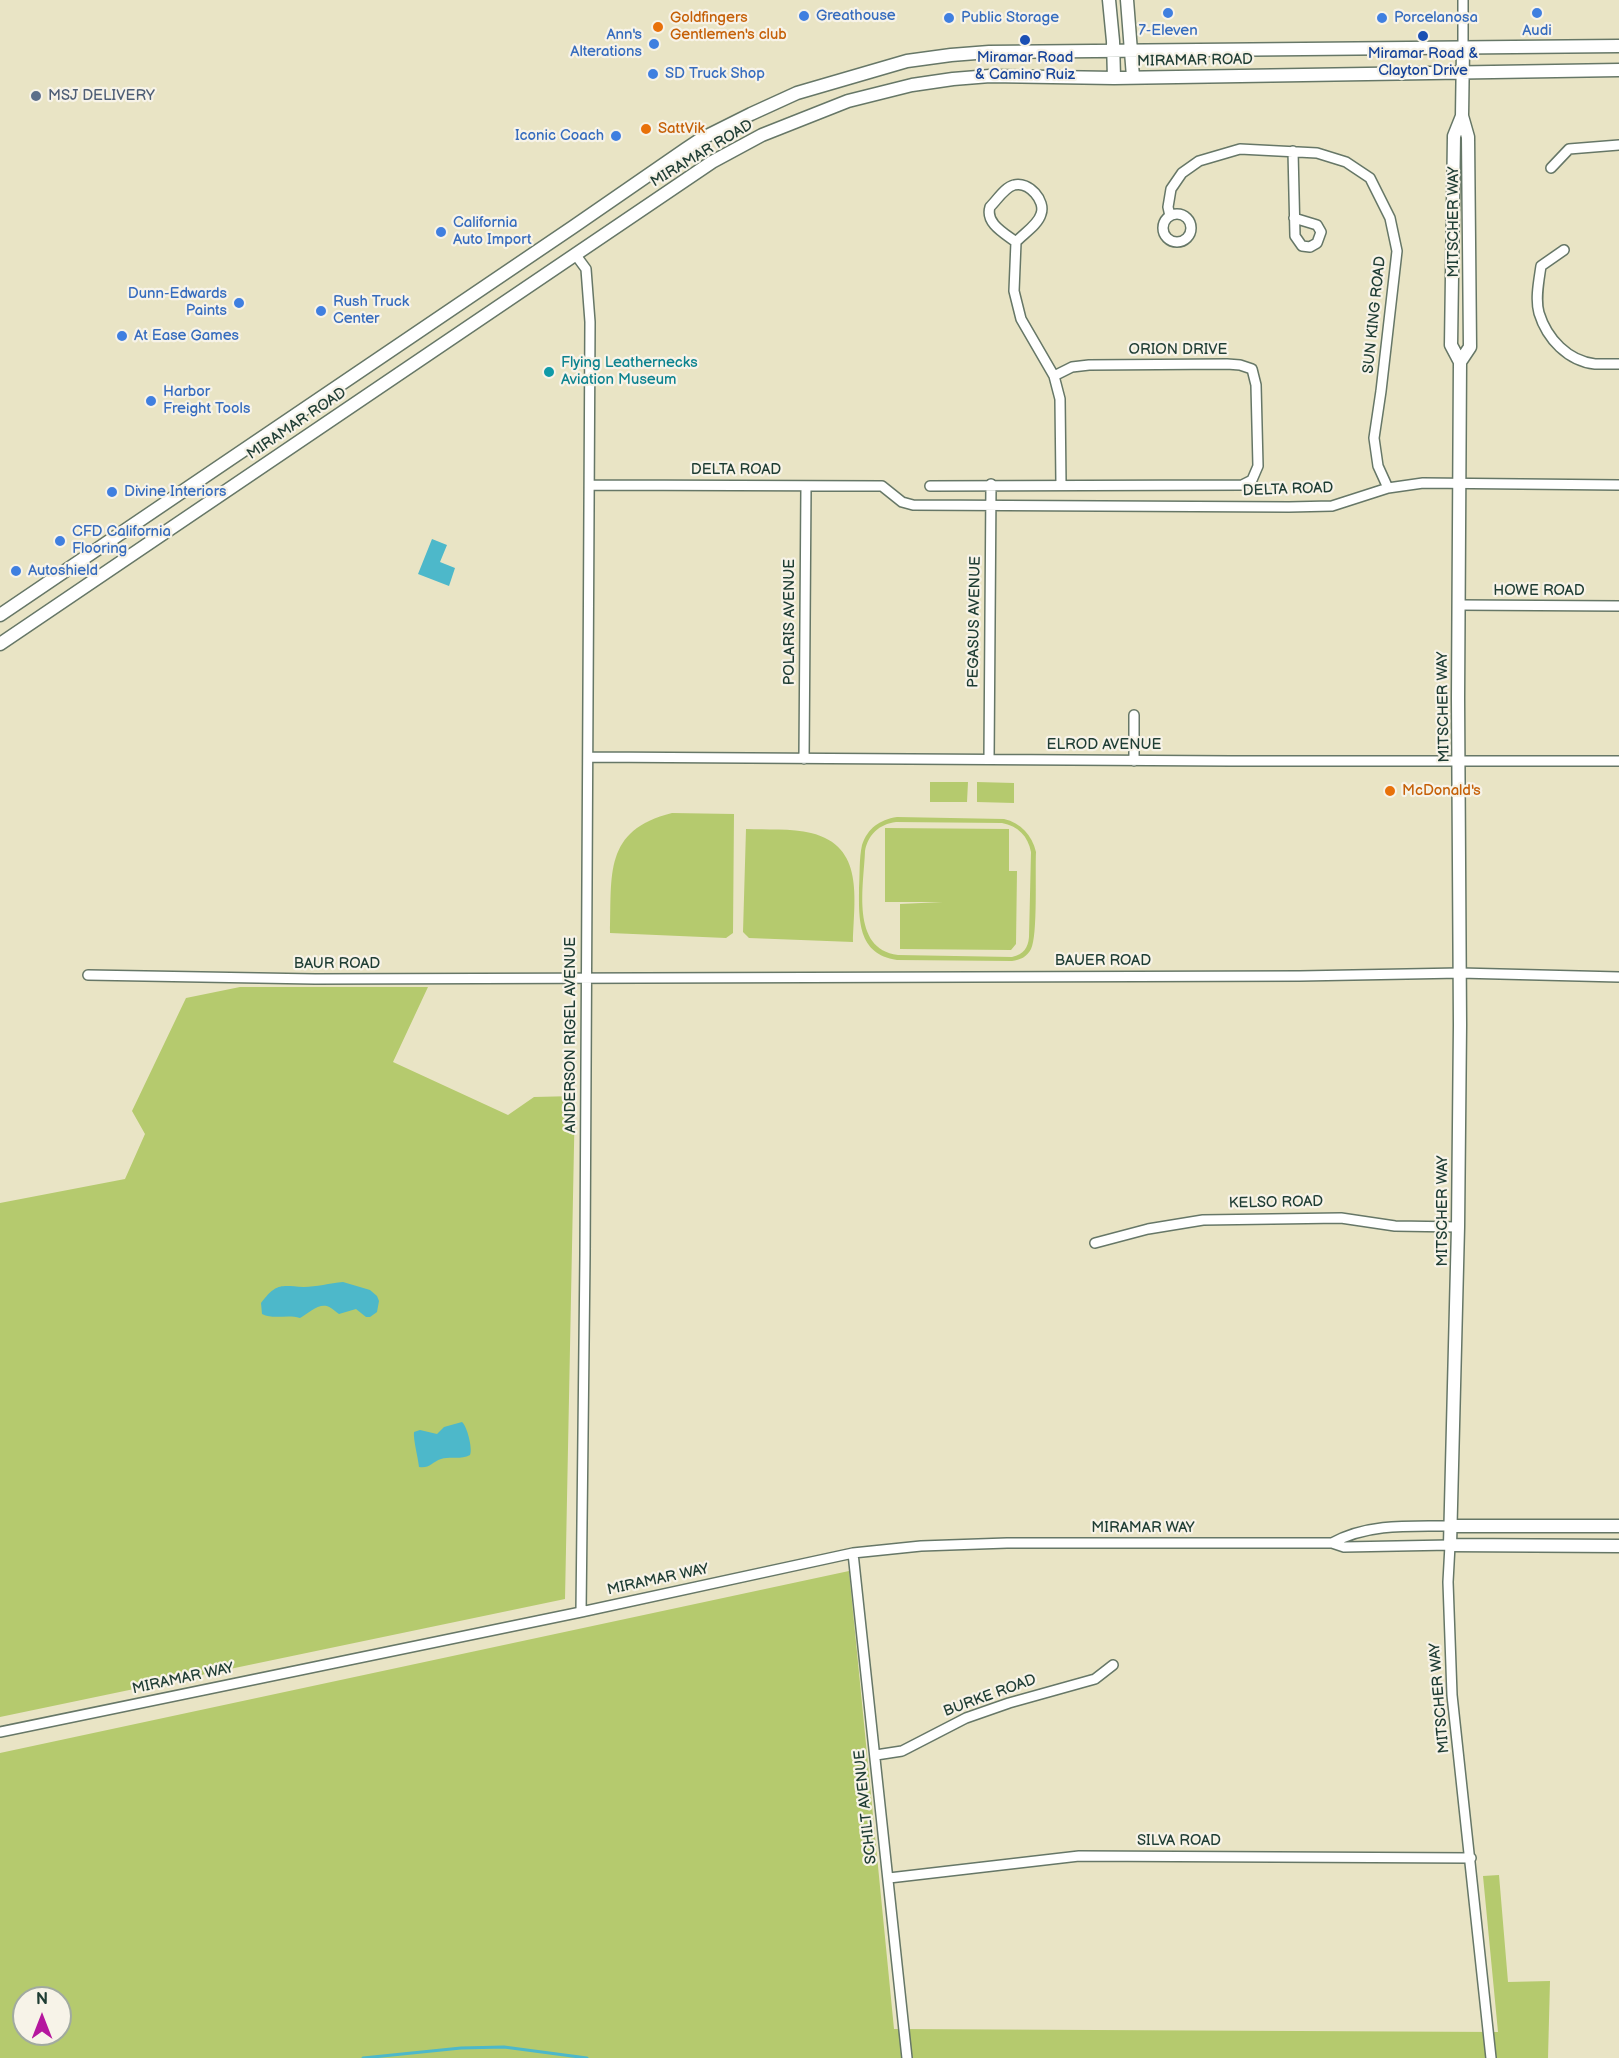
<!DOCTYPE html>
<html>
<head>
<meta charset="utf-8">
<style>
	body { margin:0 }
	#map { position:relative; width:1619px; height:2058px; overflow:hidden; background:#e9e4c5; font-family:"Balsamiq Sans",sans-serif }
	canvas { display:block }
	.north { position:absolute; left:12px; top:1986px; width:60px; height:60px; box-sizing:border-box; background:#f7f3e8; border:2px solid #a1aaa0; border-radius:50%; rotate:0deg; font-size:16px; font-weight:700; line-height:24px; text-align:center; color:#1f3d34 }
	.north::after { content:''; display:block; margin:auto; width:21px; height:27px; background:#b5179e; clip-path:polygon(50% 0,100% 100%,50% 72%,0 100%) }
</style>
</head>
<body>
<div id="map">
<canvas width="1619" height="2058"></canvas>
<div class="north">N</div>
</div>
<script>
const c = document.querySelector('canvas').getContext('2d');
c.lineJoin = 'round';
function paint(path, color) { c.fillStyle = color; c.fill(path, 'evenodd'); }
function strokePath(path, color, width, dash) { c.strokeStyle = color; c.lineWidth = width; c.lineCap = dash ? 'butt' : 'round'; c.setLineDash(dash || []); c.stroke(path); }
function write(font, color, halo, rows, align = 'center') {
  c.font = font + ' "Balsamiq Sans",sans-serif'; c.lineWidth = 4.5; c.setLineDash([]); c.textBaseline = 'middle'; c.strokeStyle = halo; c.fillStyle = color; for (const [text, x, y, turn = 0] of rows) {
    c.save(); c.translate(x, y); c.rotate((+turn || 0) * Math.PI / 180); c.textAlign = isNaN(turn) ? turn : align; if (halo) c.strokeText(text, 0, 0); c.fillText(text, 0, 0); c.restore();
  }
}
paint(new Path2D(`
	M930 782H968L967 802H930Z
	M977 782 1014 783V803L977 802Z
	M672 813 734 814 733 933 726 938 610 933C612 875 603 830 672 813Z
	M897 817 1004 819C1021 823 1032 835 1036 852 1035 870 1038 936 1031 949 1027 957 1020 960 1012 961L897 960C857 954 859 919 859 888 860 873 859 859 862 845 868 828 879 820 897 817ZM896 822 1002 823C1018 826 1028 836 1031 852L1029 937C1028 948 1024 954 1012 957L898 955C850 949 864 885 865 851 868 835 879 824 896 822Z
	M885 828 1009 829V871H1017L1016 944 1011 950 900 949V904L943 902H885Z
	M746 829C765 830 792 828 811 833 865 846 854 899 853 942L749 938 743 932Z
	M240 987H428L393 1062 508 1115 534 1097 575 1096 565 1599 0 1717V1203L125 1179 145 1134 132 1111 186 998Z
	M849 1571 894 2029 1498 2032 1483 1876 1499 1875 1508 1982 1550 1981 1548 2058H0V1753ZM24 1998H60V2034H24Z`), '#b5ca6e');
paint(new Path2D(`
	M432 539 447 545 440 562 455 568 449 586 418 574Z
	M343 1282 370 1290 377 1296 379 1301 377 1312 370 1317H366L356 1309 339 1314C336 1312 334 1310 331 1308 320 1301 310 1313 300 1318 287 1314 274 1320 262 1314L261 1303C277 1282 281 1286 304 1287 316 1287 330 1283 343 1282Z
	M462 1422C467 1426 473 1449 470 1455 461 1460 451 1456 441 1459 432 1462 429 1469 419 1467 418 1457 413 1439 414 1432L420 1430 437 1434 444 1427Z`), '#4db8ca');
strokePath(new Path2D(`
	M363 2058 461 2048 504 2047 587 2058`), '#4db8ca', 3);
const minor = new Path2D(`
	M1463 0V48
	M1293 151 1295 236 1302 246 1310 247 1317 243 1321 232 1317 225 1294 218
	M1551 168 1569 149 1619 145
	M1163 228a14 14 0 1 1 28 0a14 14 0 1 1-28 0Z
	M1170 216 1168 207 1171 189 1182 173 1199 161 1240 149 1317 153 1346 162 1370 178 1390 218 1397 251 1381 391 1374 438 1378 466 1388 488
	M1016 242C1004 233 985 223 990 207 997 200 1005 187 1014 185 1029 181 1046 201 1041 214 1038 225 1023 234 1016 242L1014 291 1021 319 1054 376 1060 399 1061 484
	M1564 250 1541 266C1539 280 1535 299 1539 313 1547 339 1568 361 1595 364 1603 364 1611 364 1619 364
	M575 254 586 269 590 322 585 1255 581 1612
	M591 485 882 486 902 502 913 505 1289 507 1332 506 1388 488 1423 483 1619 485
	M930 486 1242 485 1252 480 1258 466 1256 385 1252 369 1240 365 1227 364 1089 365 1072 367 1054 376
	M1458 605 1619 606
	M1134 715V761
	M589 757 1231 761H1619
	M804 759 806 486
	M989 759 991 484
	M88 975 315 979 1300 976 1460 973 1619 977
	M1095 1243 1148 1229 1203 1220 1341 1218 1395 1226 1458 1227
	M1332 1543C1368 1523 1411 1526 1452 1526
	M853 1553 907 2058
	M0 1732 581 1612 853 1553 921 1546 1007 1543H1332L1344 1547 1450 1545 1448 1582 1452 1695 1491 2058
	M876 1755 902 1751 966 1718 1009 1703 1095 1679 1113 1665
	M889 1878 1079 1856 1471 1858`);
const major = new Path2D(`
	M1109 0 1113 41 1114 78
	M1127 0 1133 77
	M1463 48 1462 116 1454 136 1451 345 1460 362 1458 698 1460 1025 1458 1227 1450 1545 1619 1546
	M1460 362 1470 347 1468 137 1462 116
	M0 615 573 227 686 149 701 139 751 114 797 93 907 61 951 55 989 52 1619 46
	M0 644 712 162 762 135 848 101 912 85 953 79 990 76 1114 78 1619 70
	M1452 1526H1619`);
strokePath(minor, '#667767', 12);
strokePath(major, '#667767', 15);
strokePath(minor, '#fff', 9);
strokePath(major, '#fff', 12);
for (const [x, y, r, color] of [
	[1168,13,6,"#3f7fe0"],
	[1537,13,6,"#3f7fe0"],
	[804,16,6,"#3f7fe0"],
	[949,18,6,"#3f7fe0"],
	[1382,18,6,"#3f7fe0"],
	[658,27,6,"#e8710a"],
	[1423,36,6,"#1a4fb4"],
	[1025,40,6,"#1a4fb4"],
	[654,44,6,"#3f7fe0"],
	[653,74,6,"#3f7fe0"],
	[36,96,6,"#5c6f8a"],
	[646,129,6,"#e8710a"],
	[616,136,6,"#3f7fe0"],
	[441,232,6,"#3f7fe0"],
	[239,303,6,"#3f7fe0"],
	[321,311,6,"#3f7fe0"],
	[122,336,6,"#3f7fe0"],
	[549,372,6,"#0f9aa8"],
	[151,401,6,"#3f7fe0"],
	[112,492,6,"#3f7fe0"],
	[60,541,6,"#3f7fe0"],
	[16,571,6,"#3f7fe0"],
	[1390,791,6,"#e8710a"]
]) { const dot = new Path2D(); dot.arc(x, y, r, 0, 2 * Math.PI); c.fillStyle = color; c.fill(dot); strokePath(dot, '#f7f3e8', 2); }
write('15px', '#366cbe', '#f7f3e8', [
	["Greathouse",816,16],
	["Public Storage",961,18],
	["Porcelanosa",1394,18],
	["7-Eleven",1168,31,"center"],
	["Audi",1537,31,"center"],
	["Ann's",642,35,"right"],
	["Alterations",642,52,"right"],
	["SD Truck Shop",665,74],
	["Iconic Coach",604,136,"right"],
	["California",453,223],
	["Auto Import",453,240],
	["Dunn-Edwards",227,294,"right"],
	["Paints",227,311,"right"],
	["Rush Truck",333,302],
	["Center",333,319],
	["At Ease Games",134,336],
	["Harbor",163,392],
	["Freight Tools",163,409],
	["Divine Interiors",124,492],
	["CFD California",72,532],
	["Flooring",72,549],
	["Autoshield",28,571]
], 'left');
write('15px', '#c56008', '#f7f3e8', [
	["Goldfingers",670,18],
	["Gentlemen's club",670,35],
	["SattVik",658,129],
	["McDonald's",1402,791]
], 'left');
write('15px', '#164399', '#f7f3e8', [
	["Miramar Road &",1423,54],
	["Clayton Drive",1423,71],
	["Miramar Road",1025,58],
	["& Camino Ruiz",1025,75]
]);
write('15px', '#1f3d34', '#f7f3e8', [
	["MIRAMAR ROAD",1195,61,-1],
	["MIRAMAR ROAD",702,154,-31],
	["MITSCHER WAY",1454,222,-90],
	["SUN KING ROAD",1375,315,-84],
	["ORION DRIVE",1178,350],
	["MIRAMAR ROAD",297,424,-34],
	["DELTA ROAD",736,470],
	["DELTA ROAD",1288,490,-2],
	["HOWE ROAD",1539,591],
	["POLARIS AVENUE",790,622,-90],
	["PEGASUS AVENUE",975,622,-89],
	["MITSCHER WAY",1444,707,-91],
	["ELROD AVENUE",1104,745],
	["BAUER ROAD",1103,961],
	["BAUR ROAD",337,964],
	["ANDERSON RIGEL AVENUE",571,1035,-90],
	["KELSO ROAD",1276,1203,-1],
	["MITSCHER WAY",1443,1211,-90],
	["MIRAMAR WAY",1143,1528],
	["MIRAMAR WAY",658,1580,-12],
	["MIRAMAR WAY",183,1679,-12],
	["BURKE ROAD",990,1696,-20],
	["MITSCHER WAY",1440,1698,-95],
	["SCHILT AVENUE",866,1807,-96],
	["SILVA ROAD",1179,1841]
]);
write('15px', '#4e5e75', '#f7f3e8', [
	["MSJ DELIVERY",48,96]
], 'left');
write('15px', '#0d838f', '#f7f3e8', [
	["Flying Leathernecks",561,363],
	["Aviation Museum",561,380]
], 'left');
</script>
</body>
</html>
